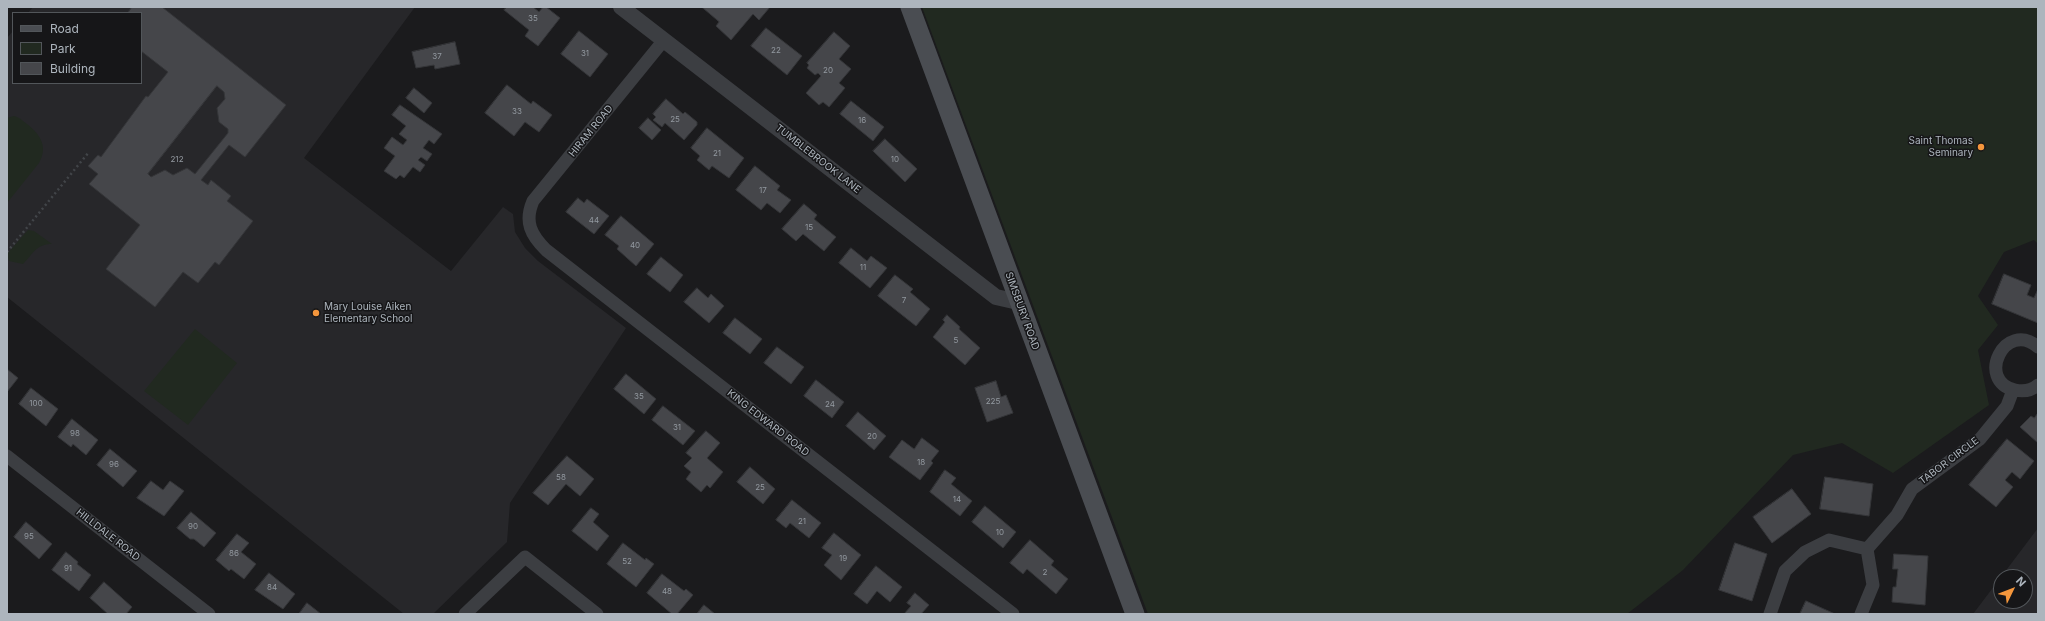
<!DOCTYPE html>
<html>
<head>
<meta charset="utf-8">
<style>
	body { margin:0 }
	#map { position:relative; width:2045px; height:621px; overflow:hidden; background:#1b1b1d; font-family:Inter,sans-serif }
	canvas { display:block }
	.frame { position:absolute; inset:0; border:8px solid #adb5bd; pointer-events:none }
	.legend { position:absolute; left:12px; top:12px; width:130px; height:72px; box-sizing:border-box; background:#161618; border:1px solid #52565a; margin:0; padding:5px 7px; list-style:none; font-size:12px; color:#adb5bd }
	.legend li { display:flex; align-items:center; gap:8px; height:20px }
	.legend b { width:20px; border:1px solid #52565a }
	.north { position:absolute; left:1993px; top:569px; width:40px; height:40px; box-sizing:border-box; background:#161618; border:1px solid #52565a; border-radius:50%; rotate:47deg; font-size:11px; font-weight:700; line-height:16px; text-align:center; color:#adb5bd }
	.north::after { content:''; display:block; margin:auto; width:14px; height:18px; background:#f4963c; clip-path:polygon(50% 0,100% 100%,50% 72%,0 100%) }
</style>
</head>
<body>
<div id="map">
<canvas width="2045" height="621"></canvas>
<div class="frame"></div>
<ul class="legend">
<li><b style="height:5px;background:#4a4d52"></b>Road</li>
<li><b style="height:11px;background:#212920"></b>Park</li>
<li><b style="height:11px;background:#45464a"></b>Building</li>
</ul>
<div class="north">N</div>
</div>
<script>
const c = document.querySelector('canvas').getContext('2d');
c.lineJoin = 'round';
function paint(path, color) { c.fillStyle = color; c.fill(path, 'evenodd'); }
function strokePath(path, color, width, dash) { c.strokeStyle = color; c.lineWidth = width; c.lineCap = dash ? 'butt' : 'round'; c.setLineDash(dash || []); c.stroke(path); }
function write(font, color, halo, rows, align = 'center') {
  c.font = font + ' Inter,sans-serif'; c.lineWidth = 3; c.setLineDash([]); c.textBaseline = 'middle'; c.strokeStyle = halo; c.fillStyle = color; for (const [text, x, y, turn = 0] of rows) {
    c.save(); c.translate(x, y); c.rotate((+turn || 0) * Math.PI / 180); c.textAlign = isNaN(turn) ? turn : align; if (halo) c.strokeText(text, 0, 0); c.fillText(text, 0, 0); c.restore();
  }
}
paint(new Path2D(`
	M33 7H415L304 158 451 271 503 207 513 214 515 232 525 248 538 261 626 328 510 503 507 542 433 614H404L7 297V38L13 31V83H141V13H28Z
	M2038 528V614H1973L2001 577V601H2025V577H2001Z`), '#27272a');
paint(new Path2D(`
	M922 7H2038V244L2034 240 2004 252 1978 296 1998 325 1978 350 1989 405 1893 473 1842 443 1793 455 1683 570 1627 614H1148Z
	M14 116C19 117 23 121 27 124 41 135 48 147 39 163L7 203V118Z
	M28 230 34 231 52 244C36 244 33 254 23 264L9 261 7 254Z
	M195 329 237 363 188 425 144 391Z`), '#212920');
const building = new Path2D(`
	M132 7H162L286 105 245 157 229 145 201 180 208 185 211 180 231 196 227 201 253 221 219 265 215 262 198 283 183 272 155 307 106 269 140 225 89 184 98 174 88 166 98 155 101 157 146 96 148 97 168 72 141 51V13H128ZM217 86 224 92 225 99 217 108 219 122 228 129V133L195 174 187 168 173 175 165 170 151 177 148 174Z
	M507 7H533L539 12 543 7H546L560 18 538 46 525 36 529 30 504 10Z
	M702 7H770L759 20 753 14 731 40 716 26 719 22Z
	M766 28 802 56 787 75 751 46Z
	M579 31 608 54 590 77 561 54Z
	M834 32 850 46 839 59 851 69 839 83 845 88 829 107 823 102 819 105 806 93 821 76 818 73 815 75 807 68 809 65 807 63Z
	M455 42 460 64 435 69 434 65 416 68 412 52Z
	M507 85 531 104 533 101 552 115 539 132 525 122 514 136 485 113Z
	M414 88 432 103 424 113 406 98Z
	M666 99 683 114 685 112 697 122V125L684 140 665 123 662 127 653 120 656 117 653 114Z
	M851 101 884 127 873 141 840 114Z
	M400 105 442 134 434 144 429 140 423 148 432 154 427 161 421 157 418 160 425 165 420 172 413 167 404 178 400 175 396 179 384 171 395 156 384 148 392 137 403 145 407 140 399 134 406 126 392 115Z
	M648 118 661 130 652 140 639 128Z
	M707 128 744 158 729 178 712 166 709 170 697 160 700 156 691 148Z
	M885 139 917 169 905 182 873 151Z
	M755 166 780 186 777 190 791 200 780 213 767 203 761 210 736 190Z
	M578 198 584 203 587 199 609 216 594 234 566 212Z
	M804 204 817 215 814 219 836 237 824 251 803 234 796 241 782 229Z
	M621 216 654 244 636 266 617 249 619 246 605 235Z
	M851 248 867 261 871 256 887 268 870 288 839 263Z
	M661 257 683 275 670 292 647 274Z
	M2004 274 2031 285 2027 295 2034 298 2038 289V323L1992 304Z
	M895 275 913 289 910 292 930 309 916 326 878 296Z
	M697 288 708 298 711 294 724 306 709 323 684 302Z
	M947 315 960 327 959 329 980 348 965 365 933 337 945 322 943 320Z
	M735 318 762 339 750 354 723 333Z
	M777 347 804 367 791 384 764 363Z
	M7 369 18 378 7 392Z
	M626 374 656 399 644 414 614 389Z
	M816 380 844 402 832 418 804 396Z
	M996 381 1001 397 1006 395 1013 413 987 422 975 388Z
	M31 388 58 409 46 426 19 404Z
	M663 406 695 431 683 445 652 420Z
	M858 412 886 436 874 450 846 426Z
	M2038 413V443L2020 427 2031 416 2034 418Z
	M72 419 98 440 86 455 73 444 71 447 58 437Z
	M706 431 720 443 707 458 723 472 710 488 707 485 701 492 686 479 691 472 684 466 692 458 686 453Z
	M922 438 939 451 931 461 933 463 920 480 889 457 902 440 914 449Z
	M2007 439 2034 461 2020 479 2012 472 2005 480 2013 487 1996 507 1969 485Z
	M110 449 137 471 123 487 97 465Z
	M567 456 594 479 580 496 566 484 548 505 533 493Z
	M750 467 775 489 763 504 737 482Z
	M945 470 956 478 951 484 972 501 960 516 930 492Z
	M1825 477 1873 484 1869 516 1820 509Z
	M151 481 163 490 170 481 184 491 164 516 137 498Z
	M1792 489 1811 514 1772 543 1753 517Z
	M792 500 821 523 809 538 790 523 786 528 776 520Z
	M985 506 1016 532 1003 548 972 522Z
	M591 508 599 514 593 522 609 536 597 551 572 531Z
	M191 512 216 533 204 547 194 539H190L177 528Z
	M26 522 52 544 39 559 14 537Z
	M834 533 861 555 841 580 824 565 832 555 822 548Z
	M237 534 249 543 241 552 256 564 244 579 231 569 229 571 216 560Z
	M1030 540 1054 561 1051 565 1068 579 1056 594 1027 569 1023 574 1010 563Z
	M623 543 645 560 646 558 654 564 636 587 607 564Z
	M1735 543 1767 554 1752 601 1719 590Z
	M66 552 78 562 77 564 91 575 79 591 52 570Z
	M1894 554 1928 556 1925 605 1892 602 1893 587H1896L1898 569H1893Z
	M876 566 902 587 890 602 877 591 867 604 854 594Z
	M269 573 295 594 283 609 255 590Z
	M662 574 684 591 686 589 693 595 677 614H672L647 593Z
	M104 582 132 607 126 614H108L90 598Z
	M915 593 929 605 921 614H904L911 606 907 603Z
	M1806 601 1835 614H1800Z
	M307 603 321 614H299Z
	M704 605 715 614H697Z`);
paint(building, '#45464a');
strokePath(building, '#353639', 1);
strokePath(new Path2D(`
	M7 252 89 152`), '#424549', 2.5, [2, 3]);
strokePath(new Path2D(`
	M664 40 533 201C524 222 531 235 546 250L1013 614
	M2038 347C2005 319 1975 381 2015 390 2024 392 2032 390 2038 385
	M7 456 209 614
	M1867 549 1897 515 1912 489 1980 439 2007 406 2013 390
	M465 614 525 557 597 614
	M1770 614 1785 571 1805 552 1829 540 1867 549 1873 585 1861 614`), '#3c3e42', 13);
strokePath(new Path2D(`
	M621 7 996 297 1018 302`), '#3c3e42', 16);
strokePath(new Path2D(`
	M910 7 1135 614`), '#4a4d52', 19);
for (const [x, y, r, color] of [
	[1981,147,4,"#f4963c"],
	[316,313,4,"#f4963c"]
]) { const dot = new Path2D(); dot.arc(x, y, r, 0, 2 * Math.PI); c.fillStyle = color; c.fill(dot); strokePath(dot, '#161618', 1.5); }
write('8px', '#9399a0', null, [
	["35",533,19],
	["22",776,51],
	["31",585,54],
	["37",437,57],
	["20",828,71],
	["33",517,112],
	["25",675,120],
	["16",862,121],
	["21",717,154],
	["212",177,160],
	["10",895,160],
	["17",763,191],
	["44",594,221],
	["15",809,228],
	["40",635,246],
	["11",863,268],
	["7",904,301],
	["5",956,341],
	["35",639,397],
	["225",993,402],
	["100",36,404],
	["24",830,405],
	["31",677,428],
	["98",75,434],
	["20",872,437],
	["18",921,463],
	["96",114,465],
	["58",561,478],
	["25",760,488],
	["14",957,500],
	["21",802,522],
	["90",193,527],
	["10",1000,533],
	["95",29,537],
	["86",234,554],
	["19",843,559],
	["52",627,562],
	["91",68,569],
	["2",1045,573],
	["84",272,588],
	["48",667,592]
]);
write('10px', '#adb5bd', '#161618', [
	["HIRAM ROAD",591,131,-51],
	["TUMBLEBROOK LANE",818,159,38],
	["SIMSBURY ROAD",1022,311,70],
	["KING EDWARD ROAD",768,423,38],
	["TABOR CIRCLE",1949,461,-37],
	["HILLDALE ROAD",108,535,38]
]);
write('10px', '#adb5bd', '#161618', [
	["Saint Thomas",1973,141],
	["Seminary",1973,153],
	["Mary Louise Aiken",324,307,"left"],
	["Elementary School",324,319,"left"]
], 'right');
</script>
</body>
</html>
